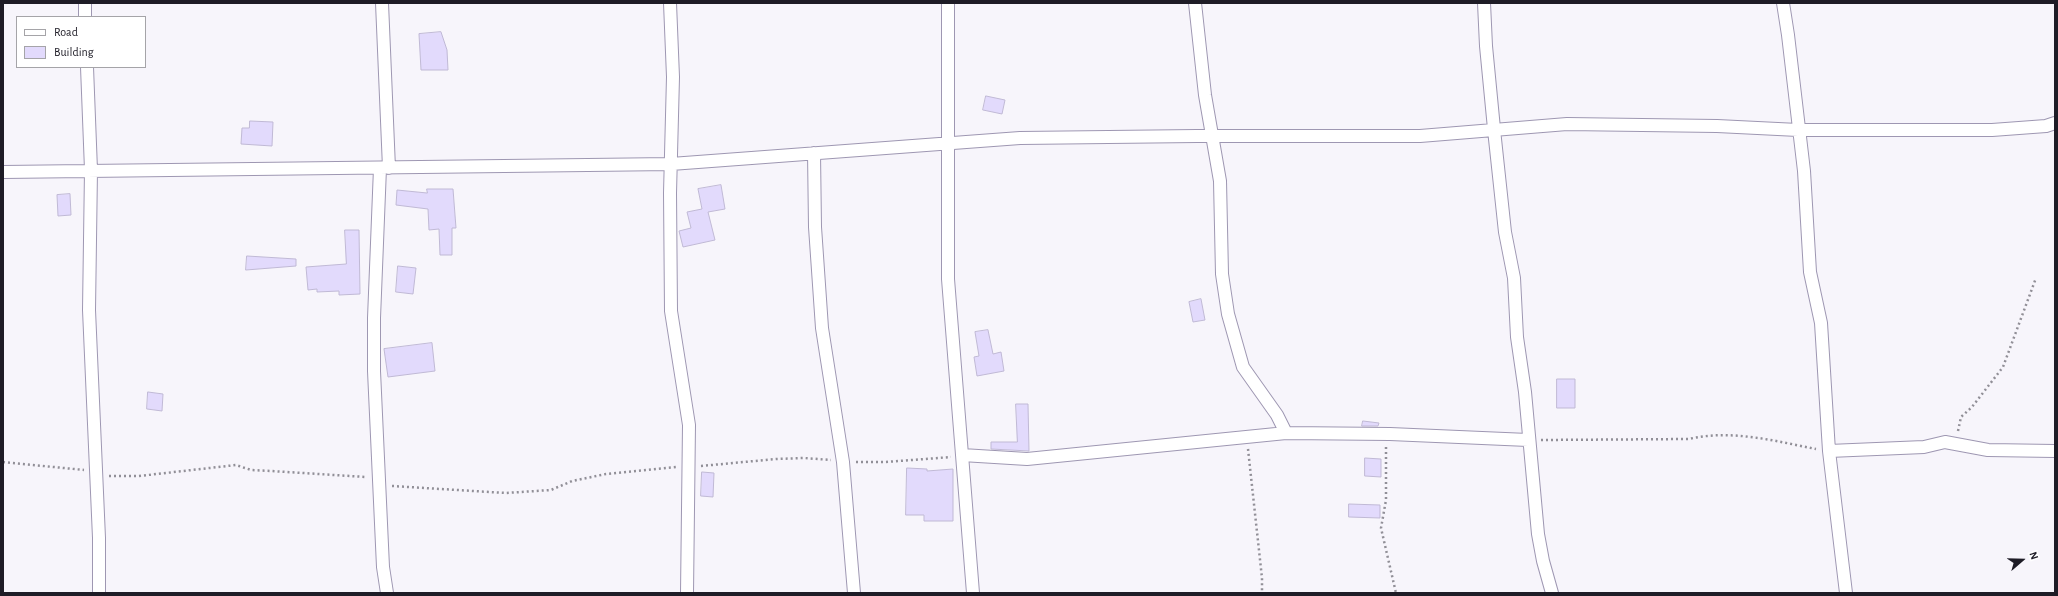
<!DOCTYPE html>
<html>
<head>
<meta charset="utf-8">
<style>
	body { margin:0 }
	#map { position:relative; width:2058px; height:596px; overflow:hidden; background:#f7f5fb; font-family:"Alegreya Sans",sans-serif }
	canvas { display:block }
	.frame { position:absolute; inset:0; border:4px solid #1e1c26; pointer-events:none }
	.legend { position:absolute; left:16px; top:16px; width:130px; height:52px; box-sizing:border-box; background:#fff; border:1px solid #a5a4a8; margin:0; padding:5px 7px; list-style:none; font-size:12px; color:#1e1c26 }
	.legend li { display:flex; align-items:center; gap:8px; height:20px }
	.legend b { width:20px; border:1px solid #a5a4a8 }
	.north { position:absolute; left:2002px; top:540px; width:40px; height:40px; -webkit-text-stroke:3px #fff; paint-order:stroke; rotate:70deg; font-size:11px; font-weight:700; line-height:16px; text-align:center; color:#1e1c26 }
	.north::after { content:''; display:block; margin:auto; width:14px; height:18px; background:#1e1c26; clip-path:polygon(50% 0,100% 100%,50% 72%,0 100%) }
</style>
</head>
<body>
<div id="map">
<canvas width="2058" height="596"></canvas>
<div class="frame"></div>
<ul class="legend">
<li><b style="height:5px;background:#fff"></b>Road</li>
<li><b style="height:11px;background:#e2dafc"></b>Building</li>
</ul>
<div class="north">N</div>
</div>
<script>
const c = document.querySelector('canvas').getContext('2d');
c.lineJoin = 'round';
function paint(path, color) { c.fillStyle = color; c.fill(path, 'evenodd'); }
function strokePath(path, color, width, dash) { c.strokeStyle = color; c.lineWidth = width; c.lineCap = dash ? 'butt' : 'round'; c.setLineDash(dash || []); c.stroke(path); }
const building = new Path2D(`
	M441 32 447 50 448 70H421L419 34Z
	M986 96 1005 100 1002 114 983 110Z
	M250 121 273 122 272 146 241 144 242 128H249Z
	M721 185 725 209 708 212 715 240 683 247 679 231 691 228 687 212 702 209 698 189Z
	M427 189H453L456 228H452V255H440L439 229 429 230 428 209 396 205 397 190 427 193Z
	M70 194 71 215 58 216 57 195Z
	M345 230H359L360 294 339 295V291L317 292V289L308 290 306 267 346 264Z
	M247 256 296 259V266L246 270Z
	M398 266 416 268 413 294 396 292Z
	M1201 299 1205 320 1193 322 1189 302Z
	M988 330 993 354 1001 352 1004 371 977 376 974 357 979 356 975 332Z
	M432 343 435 371 388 377 384 349Z
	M1557 379H1575V408H1557Z
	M148 392 163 394 162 411 147 409Z
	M1016 404H1028L1029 451 991 449V442H1017Z
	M1363 421 1379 423 1378 426H1362Z
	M1365 458 1381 459V477L1365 476Z
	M907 468 927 469V471L953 469V521H924V515H906Z
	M702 472 714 473 713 497 701 496Z
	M1349 504 1380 505V518L1349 517Z`);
paint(building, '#e2dafc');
strokePath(building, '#c0b9d5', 1);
const street = new Path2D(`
	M85 3V17
	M382 3 389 168
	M670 3 673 77 670 193 671 311 689 425 687 593
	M948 3V279L973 593
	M1195 3 1205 95 1220 181 1222 274 1228 314 1243 367 1277 415 1286 433
	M1484 3 1486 46 1495 139 1505 232 1514 278 1517 337 1525 392 1538 534 1543 561 1552 593
	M1783 3 1788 35 1804 171 1810 272 1821 323 1829 451 1846 593
	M87 67 91 170 89 310 99 538V593
	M814 153 815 227 822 328 843 462 854 593
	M380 168 374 318V371L383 567 387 593
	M3 172 671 164 1020 138 1197 136H1420L1567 124 1717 126 1798 130H1992L2046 126 2055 123
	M1829 451 1924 447 1945 442 1988 450 2055 451
	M962 455 1027 459 1286 433 1390 434 1528 440`);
strokePath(street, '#9e97b2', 14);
strokePath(new Path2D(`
	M1958 431 1961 417 1972 407 2003 367 2036 278
	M1541 440 1689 439C1731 429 1775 441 1816 449
	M1386 447V500L1381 528 1396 593
	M1248 449 1262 578V593
	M3 462 84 470
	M856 462H886L951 457
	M701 466 776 459 804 458 831 460
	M109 476H139L236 465 251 470 271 471 366 477
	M392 486 506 493 551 490 572 481 606 474 676 467`), '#918f97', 2.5, [2, 3]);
strokePath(street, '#fff', 12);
</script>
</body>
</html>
